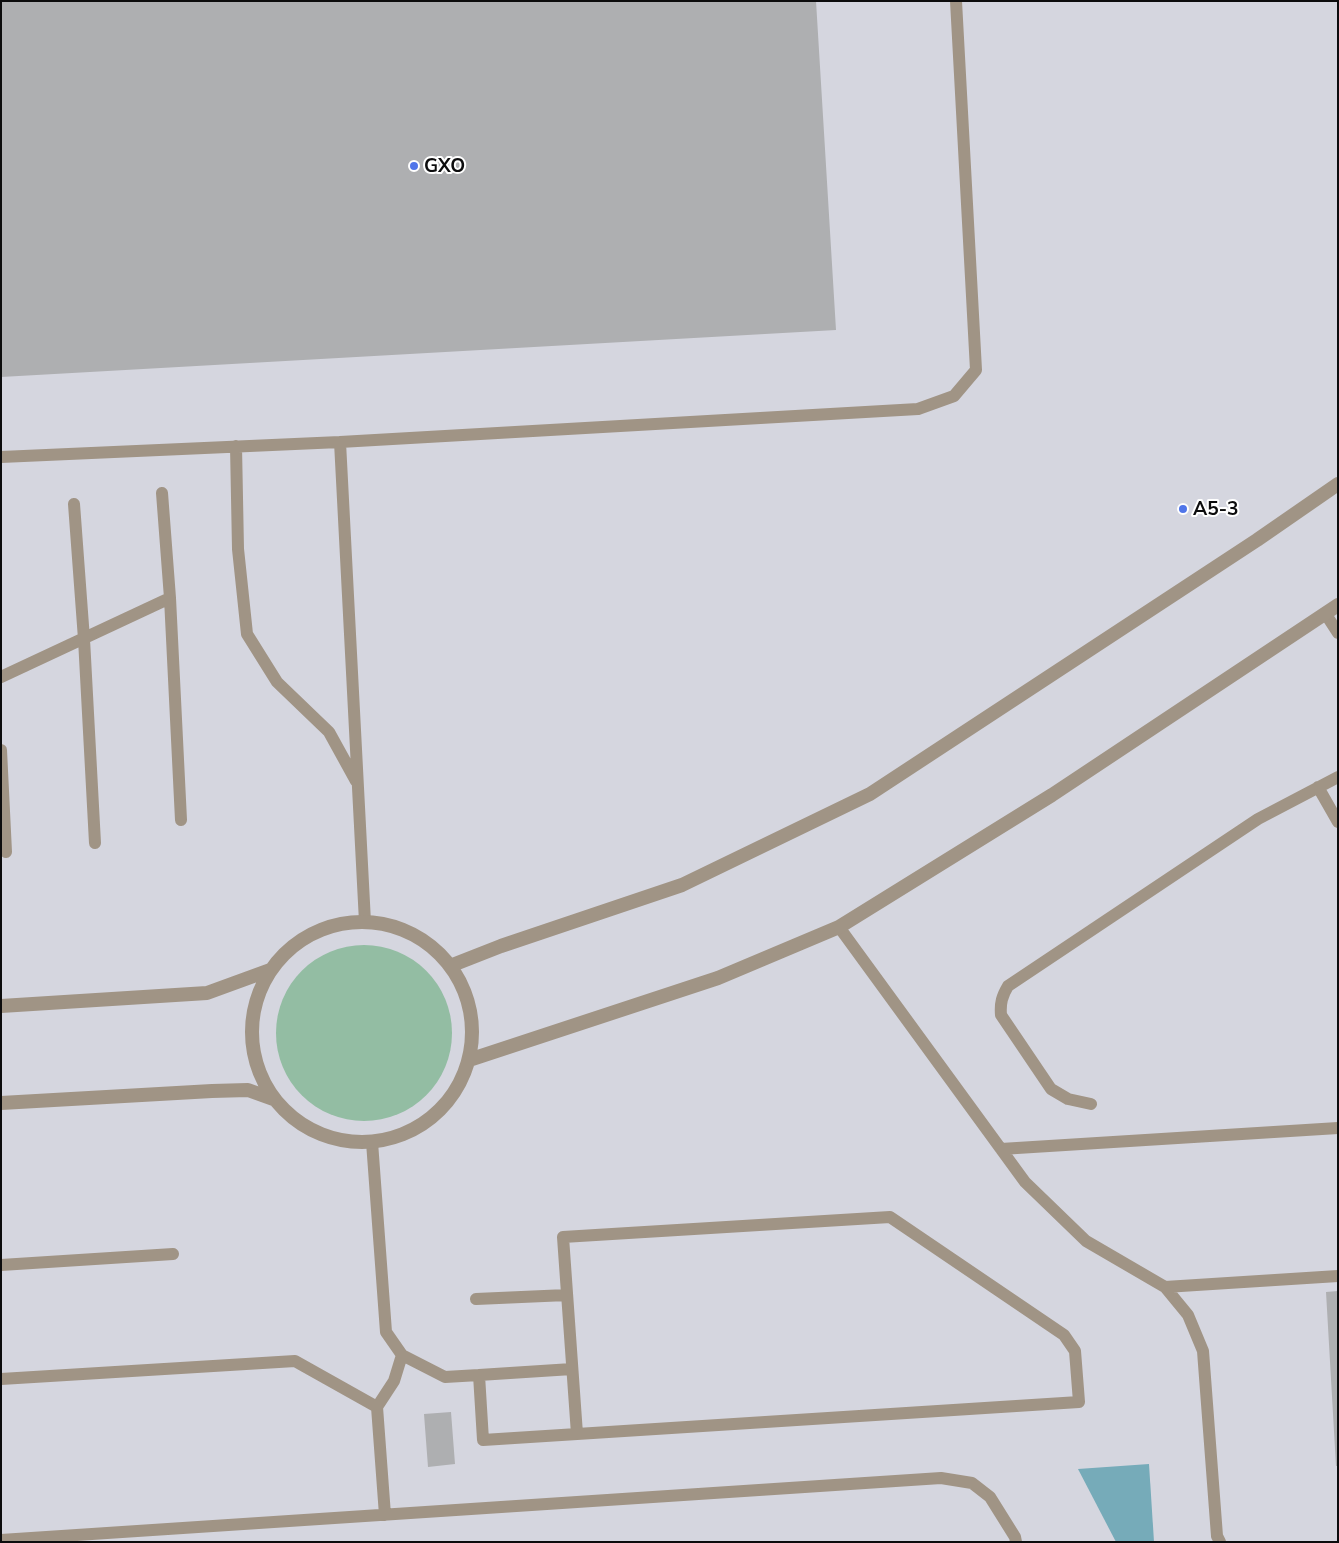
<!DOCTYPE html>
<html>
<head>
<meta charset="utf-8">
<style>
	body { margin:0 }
	#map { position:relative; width:1339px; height:1543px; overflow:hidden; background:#e3e3e5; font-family:Mulish,sans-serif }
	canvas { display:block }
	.frame { position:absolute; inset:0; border:2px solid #0c0c0d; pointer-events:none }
</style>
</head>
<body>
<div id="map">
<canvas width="1339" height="1543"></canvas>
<div class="frame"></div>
</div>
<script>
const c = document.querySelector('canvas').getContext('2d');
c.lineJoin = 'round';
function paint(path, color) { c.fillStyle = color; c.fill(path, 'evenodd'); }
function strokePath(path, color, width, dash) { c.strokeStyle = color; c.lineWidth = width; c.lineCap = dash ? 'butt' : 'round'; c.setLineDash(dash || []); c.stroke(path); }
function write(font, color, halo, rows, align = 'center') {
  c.font = font + ' Mulish,sans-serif'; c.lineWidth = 4; c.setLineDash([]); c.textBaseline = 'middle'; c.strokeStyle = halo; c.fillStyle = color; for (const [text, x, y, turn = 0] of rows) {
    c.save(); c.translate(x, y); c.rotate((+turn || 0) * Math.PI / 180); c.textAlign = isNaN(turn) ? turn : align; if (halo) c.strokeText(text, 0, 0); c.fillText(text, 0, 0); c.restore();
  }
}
paint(new Path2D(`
	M1 1H1338V1542H1Z`), '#d5d6df');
paint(new Path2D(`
	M276 1033a88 88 0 1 1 176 0a88 88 0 1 1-176 0Z`), '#93bda3');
paint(new Path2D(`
	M1149 1464 1154 1542H1116L1078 1469Z`), '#76abb9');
paint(new Path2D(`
	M1 1H816L836 330 1 377Z
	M1338 1291V1466H1336L1326 1292Z
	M451 1412 455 1464 428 1467 424 1414Z`), '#aeafb1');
strokePath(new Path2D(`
	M340 442 365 922
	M236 446 238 549 247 634 277 682 329 732 356 781
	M1 457 340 442 918 409 954 396 976 370 956 1
	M162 493 170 598 181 820
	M74 504 84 639 95 843
	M1325 613 1338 633
	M1 677 170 598
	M1 750 6 852
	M1318 787 1338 822
	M839 927 1025 1182 1086 1241 1165 1287 1188 1315 1203 1351 1217 1536 1220 1542
	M1091 1104 1068 1099 1051 1089 1001 1015C1000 1003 1002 996 1008 986L1258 819 1338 777
	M372 1142 386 1332 402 1355 394 1381 377 1407 385 1515
	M1001 1149 1338 1128
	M1 1265 173 1254
	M1165 1287 1338 1276
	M476 1299 567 1295
	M402 1355 445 1377 479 1375 483 1440 1079 1402 1075 1351 1064 1335 890 1217 563 1237 577 1434
	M479 1375 572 1369
	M1 1379 295 1361 377 1407
	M1 1540 941 1478 972 1483 990 1497 1015 1537 1016 1542`), '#a09485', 12);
strokePath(new Path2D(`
	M252 1032a110 110 0 1 1 220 0a110 110 0 1 1-220 0Z
	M450 966 501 946 682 885 870 794 1257 540 1338 484
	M1 1006 207 993 270 970
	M469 1060 718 978 839 927 1052 795 1338 605
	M1 1103 212 1091 248 1090 273 1099`), '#a09485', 14);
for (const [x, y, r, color] of [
	[414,166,5,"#5075e9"],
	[1183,509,5,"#5075e9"]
]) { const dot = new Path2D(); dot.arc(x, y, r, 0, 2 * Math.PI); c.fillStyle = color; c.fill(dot); strokePath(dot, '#fff', 2); }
write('bold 19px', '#0c0c0d', '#fff', [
	["GXO",424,166],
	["A5-3",1193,509]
], 'left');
</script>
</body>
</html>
